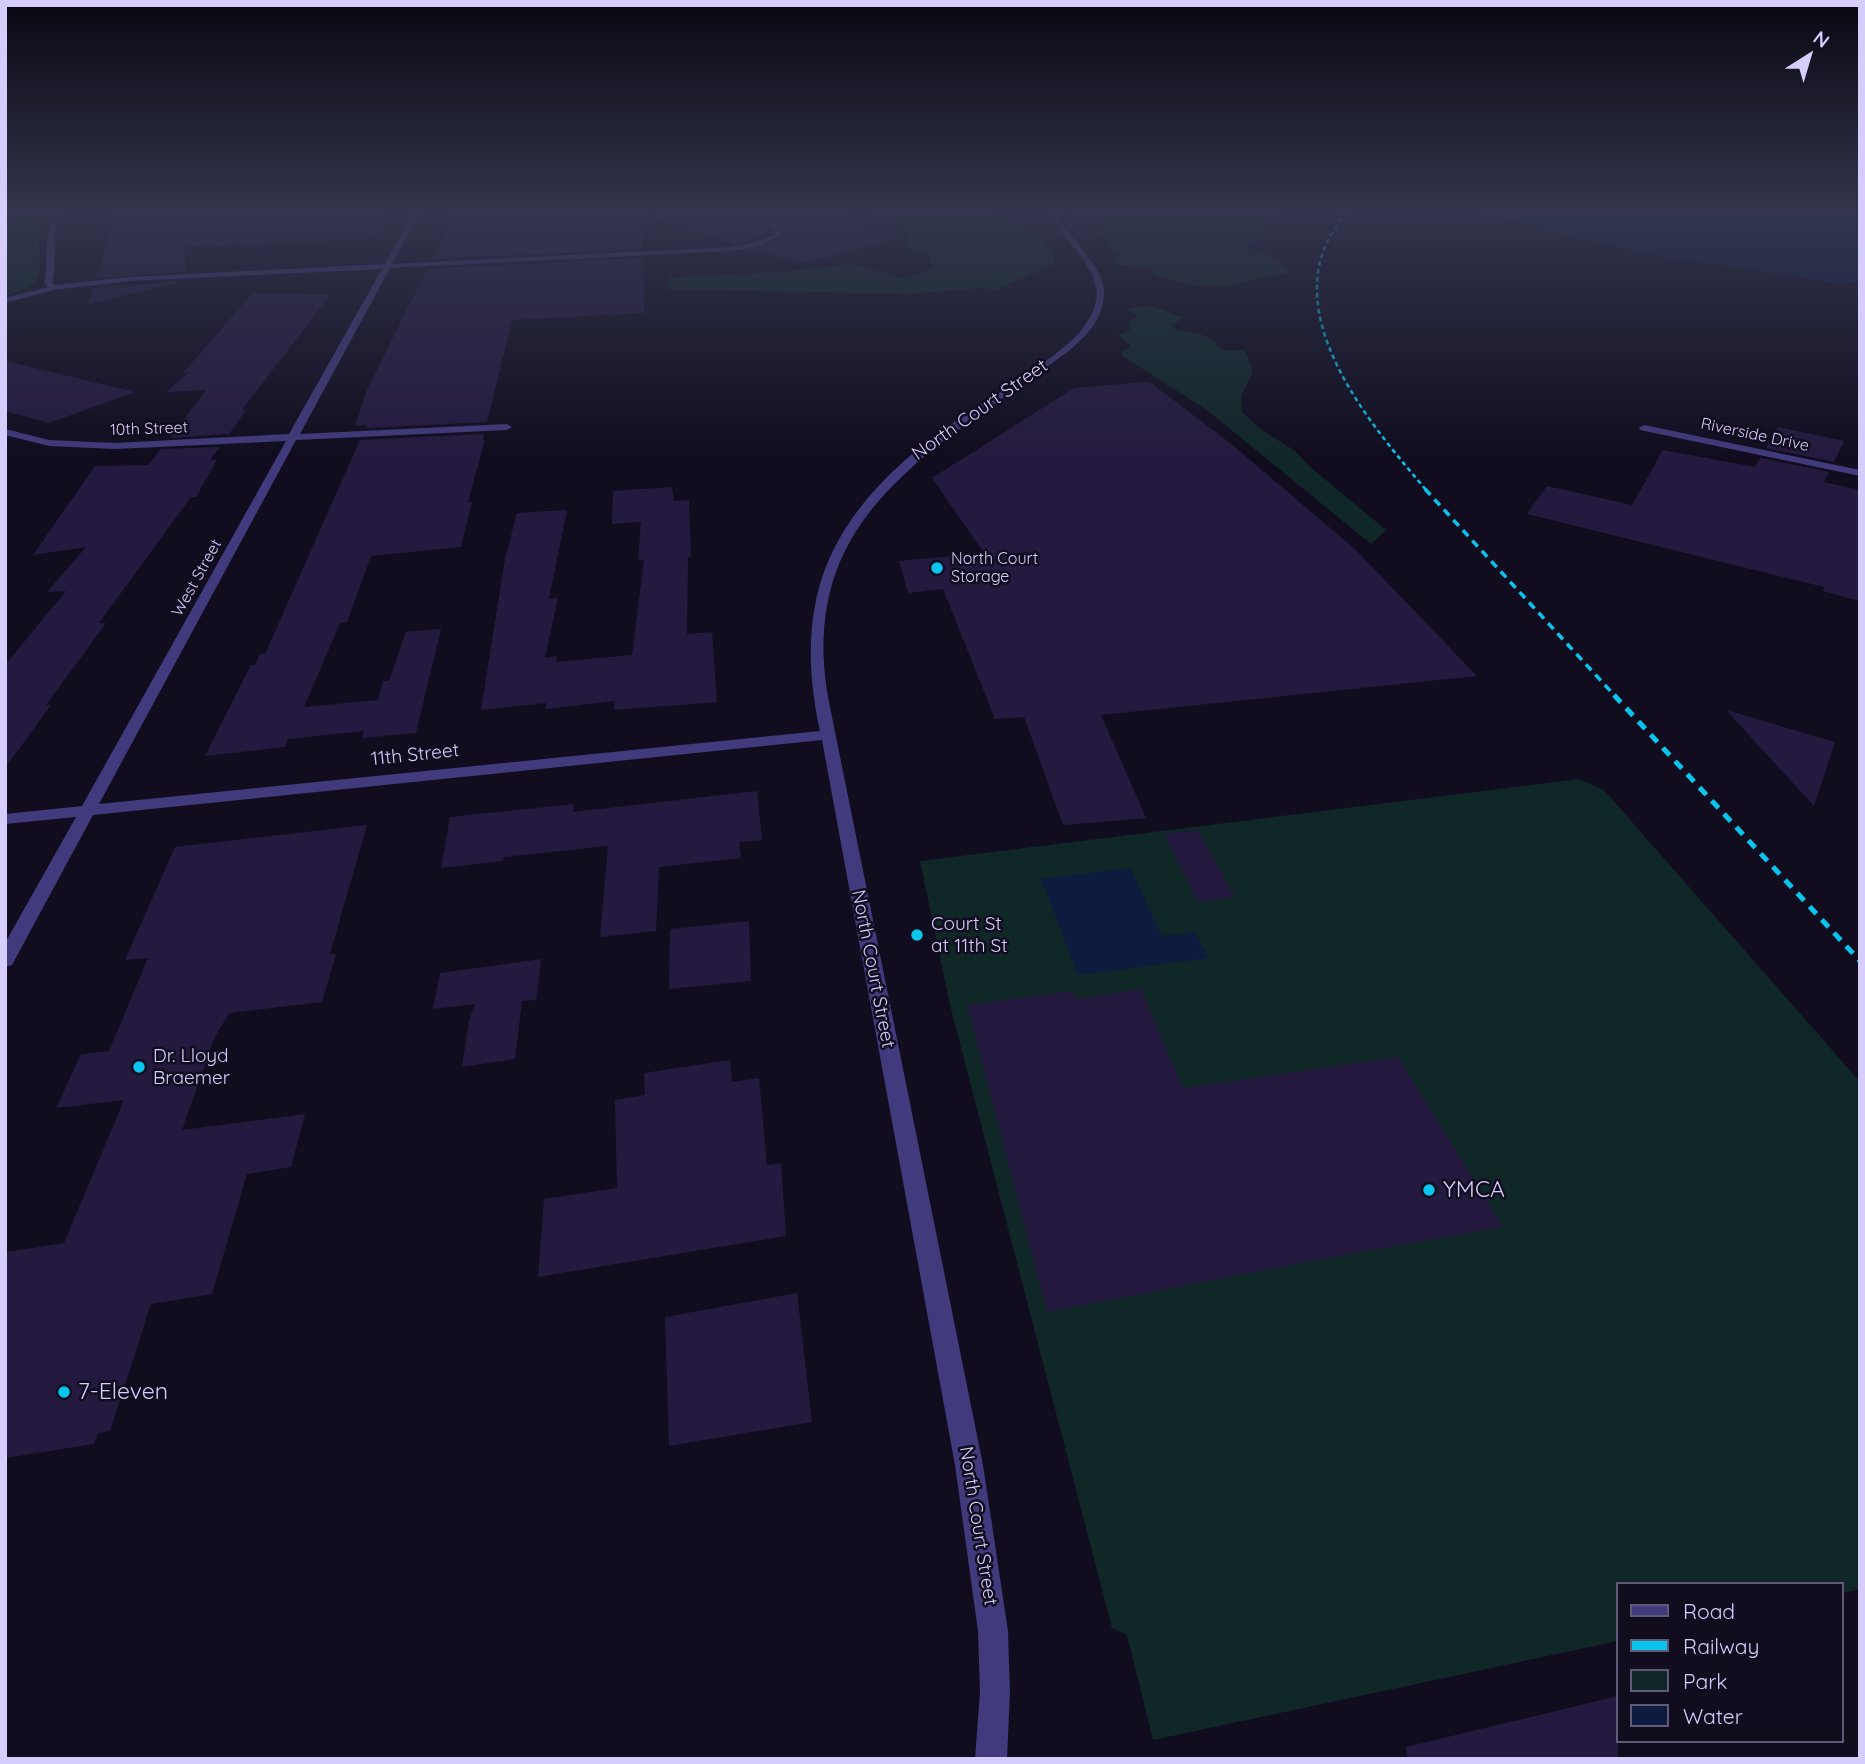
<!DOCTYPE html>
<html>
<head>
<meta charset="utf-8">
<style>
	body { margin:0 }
	#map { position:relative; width:1865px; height:1764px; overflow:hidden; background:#110d1f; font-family:Quicksand,sans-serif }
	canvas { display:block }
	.frame { position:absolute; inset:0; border:7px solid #d6cdfd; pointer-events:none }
	.legend { position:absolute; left:1616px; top:1582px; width:228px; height:161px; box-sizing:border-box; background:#110d1f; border:2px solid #605a78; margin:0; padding:9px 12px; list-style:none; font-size:21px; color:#d6cdfd }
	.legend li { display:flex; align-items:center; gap:14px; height:35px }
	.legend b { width:35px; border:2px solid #605a78 }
	.north { position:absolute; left:1774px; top:21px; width:70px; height:70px; -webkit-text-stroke:5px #110d1f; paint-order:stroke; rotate:37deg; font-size:19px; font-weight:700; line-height:28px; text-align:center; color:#d6cdfd }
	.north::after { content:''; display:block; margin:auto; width:24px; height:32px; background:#d6cdfd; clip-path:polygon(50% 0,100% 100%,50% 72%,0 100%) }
</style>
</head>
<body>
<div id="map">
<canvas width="1865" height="1764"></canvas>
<div class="frame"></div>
<ul class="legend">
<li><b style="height:9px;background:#413a7c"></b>Road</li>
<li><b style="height:9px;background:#09c4ec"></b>Railway</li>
<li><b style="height:19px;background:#102728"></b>Park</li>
<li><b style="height:19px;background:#0d1b3e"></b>Water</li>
</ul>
<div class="north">N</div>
</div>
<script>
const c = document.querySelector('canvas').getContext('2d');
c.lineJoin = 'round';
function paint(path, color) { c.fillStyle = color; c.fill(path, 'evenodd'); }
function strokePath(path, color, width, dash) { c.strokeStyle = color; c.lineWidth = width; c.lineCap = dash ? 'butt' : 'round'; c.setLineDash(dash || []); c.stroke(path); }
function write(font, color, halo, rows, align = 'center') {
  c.font = font + ' Quicksand,sans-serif'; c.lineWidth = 5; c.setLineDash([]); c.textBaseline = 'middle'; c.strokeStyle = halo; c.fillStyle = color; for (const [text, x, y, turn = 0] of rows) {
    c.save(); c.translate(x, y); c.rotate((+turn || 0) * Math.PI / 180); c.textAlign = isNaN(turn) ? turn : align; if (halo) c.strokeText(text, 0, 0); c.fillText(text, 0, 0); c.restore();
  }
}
paint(new Path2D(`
	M5 212H51L38 230C38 269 53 283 5 296Z
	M873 212H954L994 216 1035 229 1056 256 1053 265 995 290 983 288 907 294 669 289 668 278 793 271 851 264 903 278 933 268 926 250 907 248V230Z
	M1074 212H1277L1248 247 1271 256 1291 271C1283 277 1273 274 1264 277 1212 293 1202 288 1151 274L1155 271C1141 261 1130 268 1114 264V260L1122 255 1108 247 1110 241 1095 231 1109 224 1096 219 1081 220Z
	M1152 306 1184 318 1171 325C1183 338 1207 326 1221 350H1245L1253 372 1241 396 1242 412 1259 428 1295 451 1309 466 1386 530 1371 544 1207 410 1121 355 1122 350 1130 348V345L1118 335 1131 330 1128 321 1139 317 1128 310V308Z
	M1579 779 1604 790 1860 1082V1589L1842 1593V1584H1618V1641L1153 1740 1127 1635 1112 1628 950 1005 920 861Z`), '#102728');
paint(new Path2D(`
	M1483 212H1860V282L1836 283 1668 257 1571 237Z
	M1130 868 1162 936 1195 932 1209 958 1078 975 1041 879Z`), '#0d1b3e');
paint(new Path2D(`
	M117 212H381L382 238 185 247V272L96 278Z
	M456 212H642L643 249 432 259Z
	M656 212H743L772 232 735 244 655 220Z
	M757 212H838L890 241 802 263 755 250 781 238 784 228Z
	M643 258 644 313 512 320 487 422 366 428 367 425 355 426 367 390 427 269Z
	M183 281 88 304 93 288Z
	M253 293 330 295 242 410H246L229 434 170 438 206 390 166 392 189 372 181 375Z
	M5 361 135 392 49 423 5 411Z
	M1144 382 1151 383 1230 443 1356 550 1477 676 1101 715 1146 818 1063 825 1024 717 995 719 943 589 908 593 899 561 984 553 932 478 1074 388Z
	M1778 427 1844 441 1834 462 1766 448Z
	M484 434 483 441 485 440 468 502H472L461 547 371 556 347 622 340 623 304 707 378 700 383 681H389L406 632 441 629 416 733 362 738 364 731 288 739 285 747 205 756 251 665H255L260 654H265L360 440Z
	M220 447 210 460H217L196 497H191L99 623H106L46 705H51L5 768V665L66 591 47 592 86 547 33 555 95 466 148 465 161 449Z
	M1663 450 1755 467 1760 458 1829 472 1824 482 1860 490V601L1823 591 1824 587 1527 514 1547 486 1632 505Z
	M672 487 674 501 689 500 691 557H688L687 634 712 632 717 702 614 710 615 701 546 709V703L481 710 505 559 517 513 567 510 549 599 558 598 545 658 557 656 556 662 632 655 644 560 638 561 641 522 612 524 613 491Z
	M1726 710 1835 742 1814 806Z
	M757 791 762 840 739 842 741 858 659 867 656 931 600 937 608 846 504 857 503 861 441 868 450 817 574 804 573 812Z
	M367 825 330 954H336L322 1002 229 1013 214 1039 182 1130 305 1114 291 1167 247 1174 212 1294 151 1304 110 1431 98 1433 94 1444 5 1458V1252L64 1243 124 1100 56 1108 81 1054 109 1051 148 958 125 960 175 847Z
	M1198 830 1235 897 1198 902 1164 834Z
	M749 921 751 981 669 989 670 929Z
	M541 959 536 1000 522 1001 515 1059 462 1067 469 1020 475 1004 433 1009 440 973Z
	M1141 989 1183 1088 1398 1057 1503 1227 1339 1256 1047 1312 967 1005 1072 991 1075 999Z
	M730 1060 732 1082 759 1078 767 1165 781 1163 786 1236 538 1277 544 1199 617 1188 615 1100 645 1095 644 1073Z
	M797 1293 812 1422 669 1446 665 1317Z
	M1618 1696V1759H1408L1406 1747Z`), '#241a3f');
paint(new Path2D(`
	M59 212H65C47 233 59 257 52 283L55 285 130 277 385 264 414 212H420L392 264 732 247 755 242 775 234V229L745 212H752L781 228 780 236 760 246 732 251 390 268 300 434 507 424 512 427 507 430 296 440 99 804 820 731C806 667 805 600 838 541 854 512 877 485 902 463 953 416 1017 387 1070 342 1084 330 1100 307 1096 287 1092 262 1060 235 1048 212H1054C1067 233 1104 268 1104 291 1105 327 1071 350 1045 368 921 458 796 523 829 702L983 1465 1008 1631 1010 1692 1007 1759H975L980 1692 978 1631 955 1465 822 740 93 815 12 965 5 967V943L76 817 5 824V814L82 806 286 441 115 449 49 446 5 435V429L49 440 115 443 289 434 382 269 130 281 53 290 5 303V298L48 287 44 283C51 258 39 232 59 212Z
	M1644 425 1860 470V476L1640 430 1639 428Z`), '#413a7c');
strokePath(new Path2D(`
	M1346 212C1339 224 1329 236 1324 249 1292 334 1376 431 1427 491`), '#09c4ec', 2.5, [4.5, 3.5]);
strokePath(new Path2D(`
	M1425 489 1615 696`), '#09c4ec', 3.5, [8, 6]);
strokePath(new Path2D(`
	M1614 695 1860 961`), '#09c4ec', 5, [10, 8]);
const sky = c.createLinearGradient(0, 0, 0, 459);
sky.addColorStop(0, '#090711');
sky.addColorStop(0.46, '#32354d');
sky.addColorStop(1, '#32354d00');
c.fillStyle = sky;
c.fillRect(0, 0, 1865, 459);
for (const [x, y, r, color] of [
	[937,568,7,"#09c4ec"],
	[917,935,7,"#09c4ec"],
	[139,1067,7,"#09c4ec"],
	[1429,1190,7,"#09c4ec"],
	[64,1392,7,"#09c4ec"]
]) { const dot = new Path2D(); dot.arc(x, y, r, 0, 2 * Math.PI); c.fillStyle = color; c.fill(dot); strokePath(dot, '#110d1f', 2.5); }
write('16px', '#d6cdfd', '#110d1f', [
	["10th Street",149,429,-2],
	["Riverside Drive",1755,435,12],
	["West Street",197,578,-61]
]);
write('16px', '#d6cdfd', '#110d1f', [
	["North Court",951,559],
	["Storage",951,577]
], 'left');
write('19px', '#d6cdfd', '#110d1f', [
	["North Court Street",980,410,-35],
	["11th Street",415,755,-6],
	["North Court Street",873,969,79],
	["North Court Street",978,1526,81]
]);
write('19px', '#d6cdfd', '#110d1f', [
	["Court St",931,924],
	["at 11th St",931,946],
	["Dr. Lloyd",153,1056],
	["Braemer",153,1078]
], 'left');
write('23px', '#d6cdfd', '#110d1f', [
	["YMCA",1443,1190],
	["7-Eleven",78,1392]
], 'left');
</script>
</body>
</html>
